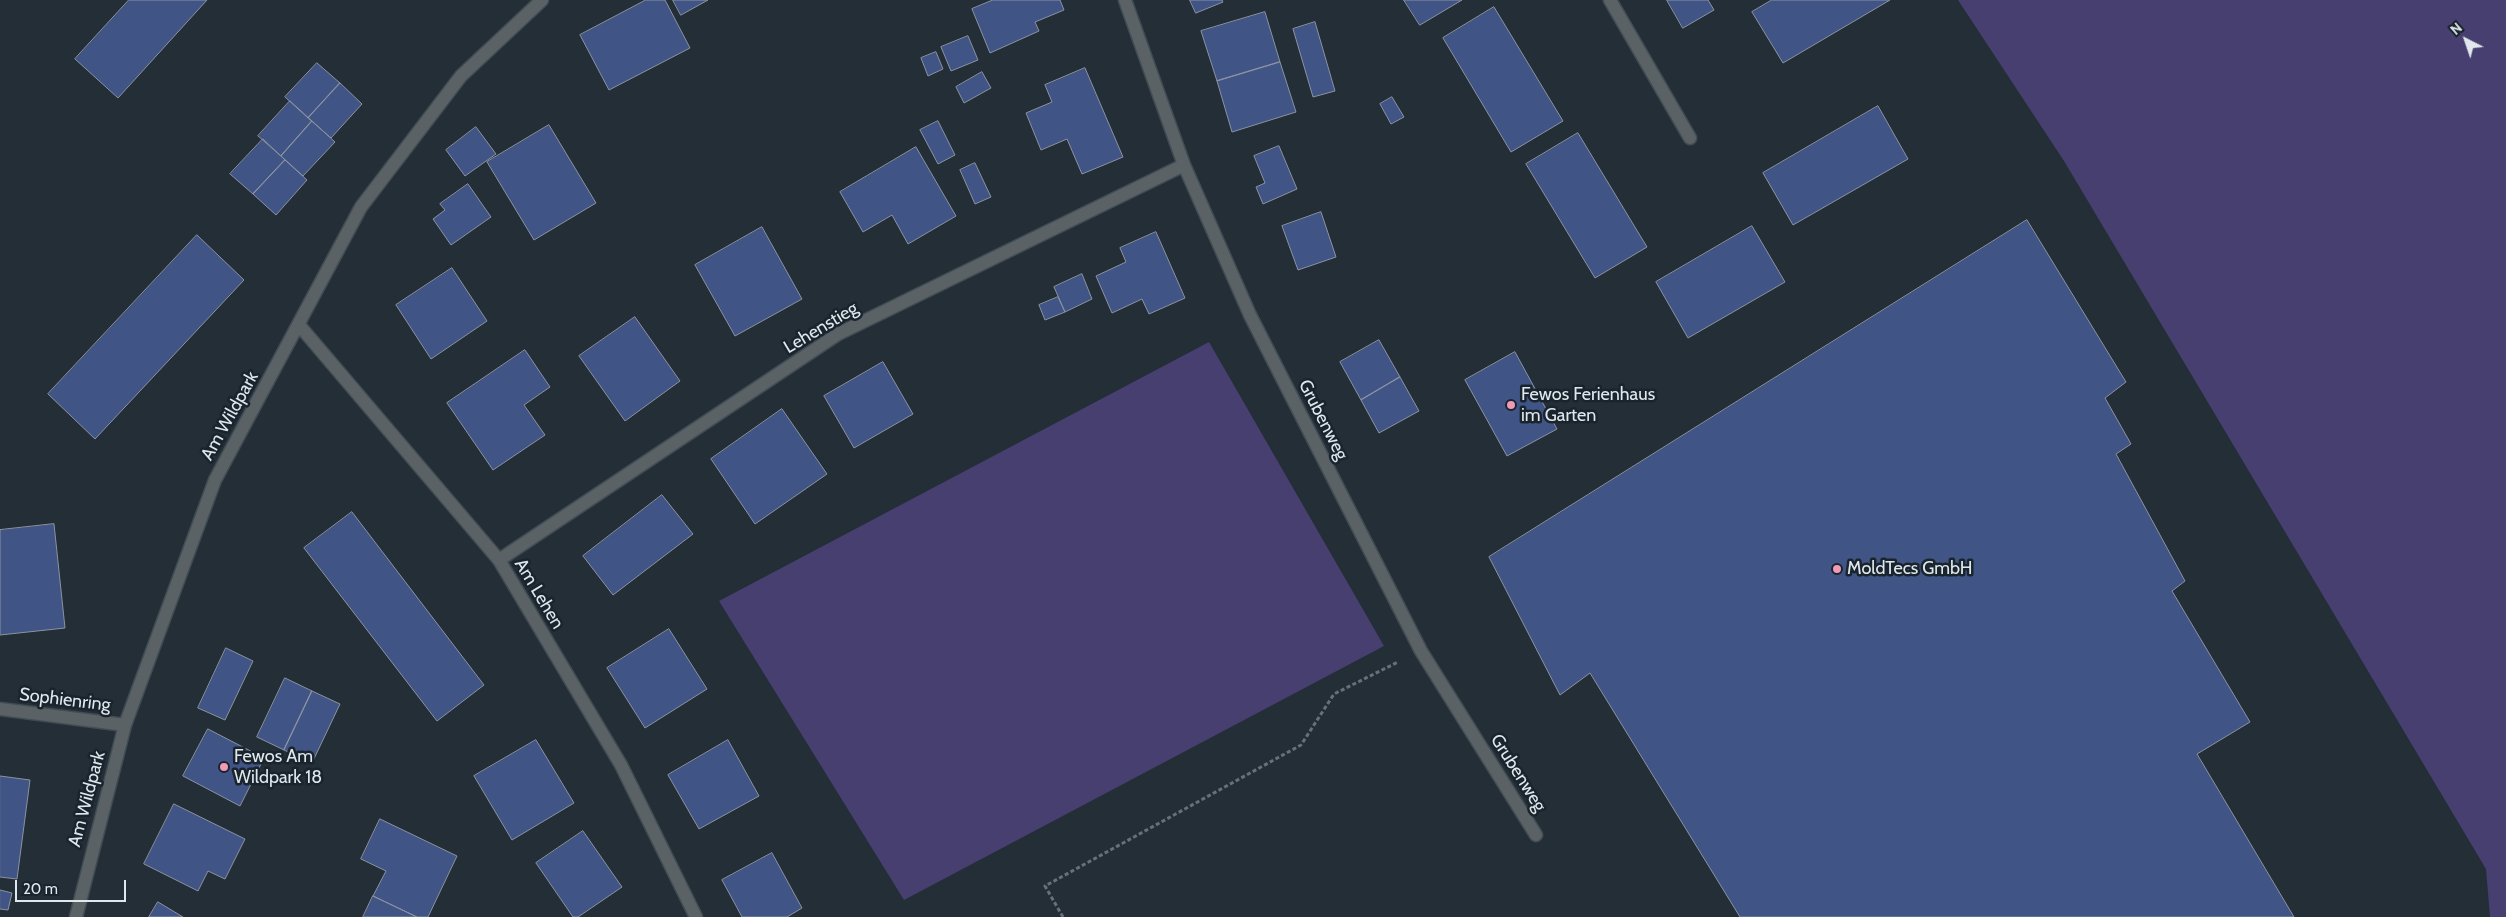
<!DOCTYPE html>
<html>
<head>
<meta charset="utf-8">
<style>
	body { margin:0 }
	#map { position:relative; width:2506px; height:917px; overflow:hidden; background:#232e37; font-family:Cabin,sans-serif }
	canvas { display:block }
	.north { position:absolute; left:2441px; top:15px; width:50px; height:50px; -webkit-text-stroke:4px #19242d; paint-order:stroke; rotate:319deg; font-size:14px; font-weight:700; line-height:20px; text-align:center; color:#e0e8ee }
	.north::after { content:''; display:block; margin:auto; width:18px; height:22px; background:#e0e8ee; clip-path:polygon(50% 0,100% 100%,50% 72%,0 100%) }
	.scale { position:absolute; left:15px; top:880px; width:111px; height:22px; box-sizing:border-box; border:2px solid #e0e8ee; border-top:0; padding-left:6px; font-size:15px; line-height:18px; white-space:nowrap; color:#e0e8ee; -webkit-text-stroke:4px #19242d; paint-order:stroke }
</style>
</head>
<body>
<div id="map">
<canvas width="2506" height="917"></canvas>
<div class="north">N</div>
<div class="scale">20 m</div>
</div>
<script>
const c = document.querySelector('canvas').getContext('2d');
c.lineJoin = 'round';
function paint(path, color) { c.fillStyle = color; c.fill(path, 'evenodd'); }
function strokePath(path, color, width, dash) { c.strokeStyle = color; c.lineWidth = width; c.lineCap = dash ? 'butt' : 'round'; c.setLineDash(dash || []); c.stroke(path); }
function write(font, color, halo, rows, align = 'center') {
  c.font = font + ' Cabin,sans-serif'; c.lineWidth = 5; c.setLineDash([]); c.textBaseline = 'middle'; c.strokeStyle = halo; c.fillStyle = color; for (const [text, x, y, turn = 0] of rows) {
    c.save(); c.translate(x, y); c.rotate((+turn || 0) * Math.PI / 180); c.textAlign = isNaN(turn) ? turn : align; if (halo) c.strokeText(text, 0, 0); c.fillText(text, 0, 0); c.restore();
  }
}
paint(new Path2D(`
	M1958 0H2506V917H2490L2486 869 2064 161Z
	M1209 342 1384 646 904 900 719 601Z`), '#473f6f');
const building = new Path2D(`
	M129 0H207L118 98 75 59Z
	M646 0H665L690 48 609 90 580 35Z
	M673 0H708L681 15Z
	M993 0H1060L1064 10 1035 22 1039 31 990 53 972 9Z
	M1190 0H1222L1223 2 1196 13Z
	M1404 0H1462L1420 25Z
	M1667 0H1708L1714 10 1683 28Z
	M1772 0H1890L1783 63 1752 12Z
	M1494 7 1563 121 1511 152 1443 38Z
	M1265 12 1280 62 1217 81 1201 31Z
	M1315 22 1335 91 1313 97 1293 29Z
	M968 36 978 60 951 71 941 47Z
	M936 52 943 69 928 76 921 58Z
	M1280 62 1296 112 1232 132 1217 81Z
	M317 63 340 83 308 118 285 97Z
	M1085 68 1123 157 1082 174 1067 139 1041 150 1026 113 1052 102 1045 85Z
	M982 72 991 88 964 103 956 87Z
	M340 83 362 104 331 138 308 118Z
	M1392 97 1404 117 1391 124 1380 104Z
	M290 101 312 121 281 156 258 136Z
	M1878 106 1908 159 1793 225 1763 173Z
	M312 121 335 142 303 176 281 156Z
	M938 121 955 155 938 164 920 130Z
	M549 125 596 203 534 240 487 162Z
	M476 127 496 154 465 176 446 150Z
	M1578 133 1647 247 1595 278 1526 164Z
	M263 139 285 160 253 194 230 174Z
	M1279 146 1297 189 1263 204 1256 187 1265 183 1254 156Z
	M916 147 956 216 908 244 892 215 863 232 840 192Z
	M285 160 307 180 276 215 253 194Z
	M975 163 991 197 975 204 960 170Z
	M468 184 491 217 451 245 433 219 445 210 440 204Z
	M1321 212 1336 257 1298 270 1282 226Z
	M2027 220 2126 382 2105 398 2131 444 2116 454 2185 581 2172 591 2250 722 2197 754 2294 917H1740L1590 673 1560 695 1489 557Z
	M1752 226 1785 282 1688 338 1656 282Z
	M762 227 802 299 735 336 695 265Z
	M1156 232 1185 298 1149 314 1142 299 1112 313 1096 276 1126 262 1120 248Z
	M197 235 244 280 95 439 48 394Z
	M452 268 487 321 431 359 396 305Z
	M1082 274 1092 299 1065 312 1054 287Z
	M1058 297 1065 312 1045 320 1039 305Z
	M635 317 680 381 625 421 579 356Z
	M1379 340 1400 377 1361 400 1340 362Z
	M525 350 550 387 524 405 545 435 493 470 447 403Z
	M1515 352 1557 429 1507 456 1465 380Z
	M883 362 913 414 854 448 824 396Z
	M1400 377 1419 411 1379 433 1361 400Z
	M782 409 827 474 755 524 711 459Z
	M662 495 693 534 613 595 583 556Z
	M352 512 484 685 437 721 304 548Z
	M54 524 65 628 0 635V530Z
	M669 629 707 689 645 728 607 668Z
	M226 648 253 661 225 720 198 708Z
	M285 678 312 691 284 750 257 737Z
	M312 691 340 704 312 763 284 750Z
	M208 729 264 758 240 806 183 776Z
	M536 740 574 803 512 840 474 776Z
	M728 740 759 796 699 829 668 775Z
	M0 776 30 780 17 879 0 877Z
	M174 804 245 839 225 879 208 871 198 891 144 864Z
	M380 819 457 856 428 917H417L373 896 386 871 361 859Z
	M583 831 622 887 578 917H573L536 863Z
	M772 853 802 908 787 917H742L722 880Z
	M0 890 12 893 8 910 0 909Z
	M373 896 417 917H363Z
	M158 902 183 917H149Z`);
paint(building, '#405485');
strokePath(building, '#8c93a1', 1);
const street = new Path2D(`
	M1125 0 1184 165 1250 315 1421 651 1536 835
	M1610 0 1690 138
	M299 325 499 560 621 765 696 917
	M499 560 838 334 1184 165
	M0 709 125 725
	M76 917 125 725 215 480 361 207 461 76 542 0`);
strokePath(street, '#414c54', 15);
strokePath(new Path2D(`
	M1063 917 1045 886 1301 745 1334 694 1398 662`), '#677179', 3, [4, 2.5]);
strokePath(street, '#5b6265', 12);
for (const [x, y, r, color] of [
	[1511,405,5,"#f09ab5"],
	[1837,569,5,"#f09ab5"],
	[224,767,5,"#f09ab5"]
]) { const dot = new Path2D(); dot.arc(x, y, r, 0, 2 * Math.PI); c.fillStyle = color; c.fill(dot); strokePath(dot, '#19242d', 2); }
write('18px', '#e0e8ee', '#19242d', [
	["Lehenstieg",821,328,-31],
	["Am Wildpark",230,416,-61],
	["Grubenweg",1323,420,63],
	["Am Lehen",539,594,59],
	["Sophienring",65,700,7],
	["Grubenweg",1518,773,58],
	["Am Wildpark",87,799,-75]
]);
write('18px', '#e0e8ee', '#19242d', [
	["Fewos Ferienhaus",1521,395],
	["im Garten",1521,416],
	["MoldTecs GmbH",1847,569],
	["Fewos Am",234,757],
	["Wildpark 18",234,778]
], 'left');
</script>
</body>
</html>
